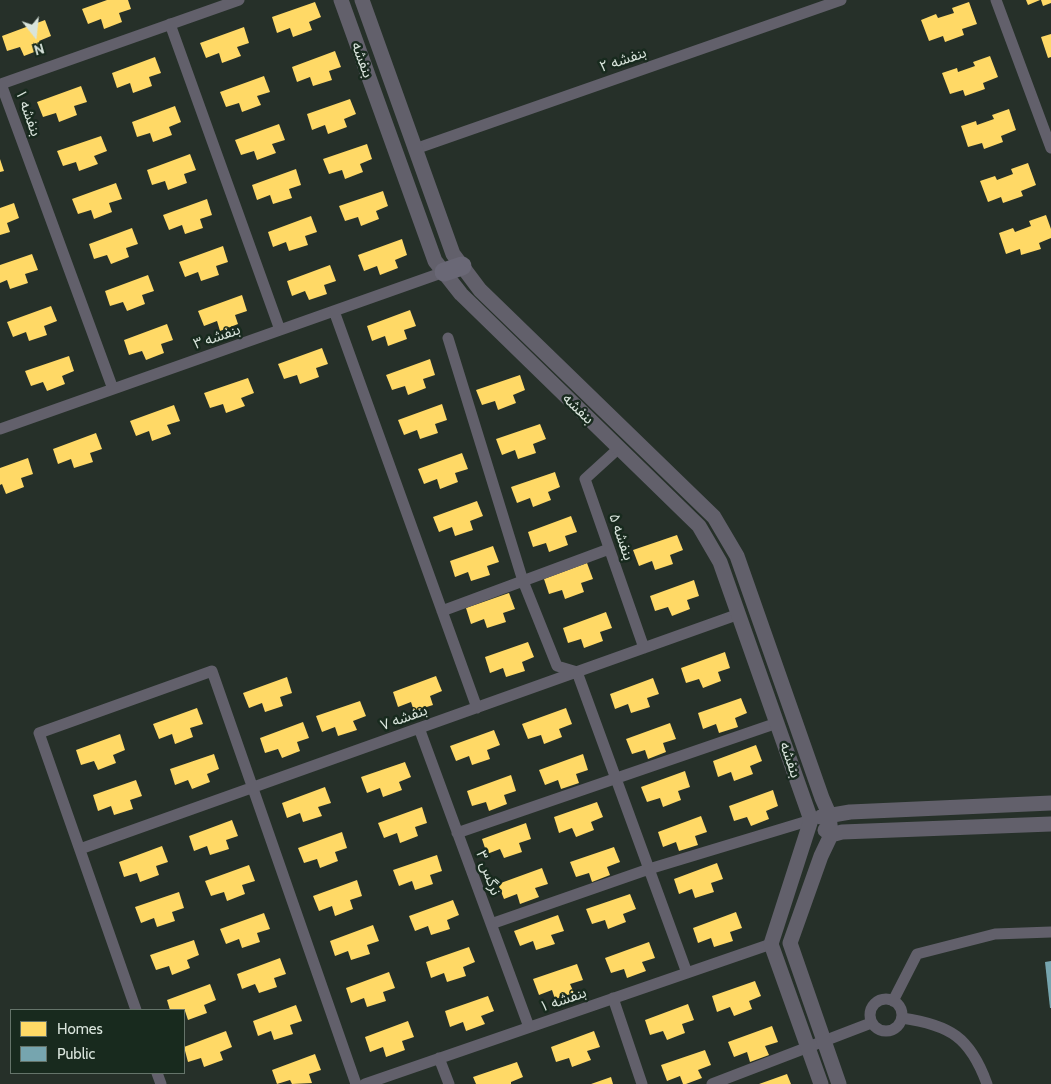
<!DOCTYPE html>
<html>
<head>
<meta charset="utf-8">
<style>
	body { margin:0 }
	#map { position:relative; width:1051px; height:1084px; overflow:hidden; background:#263029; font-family:Cabin,sans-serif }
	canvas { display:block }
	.legend { position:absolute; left:10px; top:1009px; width:175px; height:65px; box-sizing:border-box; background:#182a1e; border:1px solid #65746a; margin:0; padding:6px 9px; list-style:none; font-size:15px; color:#d9e4dc }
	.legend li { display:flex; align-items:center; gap:10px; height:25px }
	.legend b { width:25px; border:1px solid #65746a }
	.north { position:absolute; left:10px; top:10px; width:50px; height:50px; -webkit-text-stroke:4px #182a1e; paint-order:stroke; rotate:164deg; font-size:14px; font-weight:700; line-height:20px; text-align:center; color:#d9e4dc }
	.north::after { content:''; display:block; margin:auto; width:18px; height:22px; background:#d9e4dc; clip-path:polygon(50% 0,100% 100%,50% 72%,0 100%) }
</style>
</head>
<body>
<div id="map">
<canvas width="1051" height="1084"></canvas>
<ul class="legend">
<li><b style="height:14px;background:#ffd966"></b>Homes</li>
<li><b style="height:14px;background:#76a5af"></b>Public</li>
</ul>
<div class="north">N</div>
</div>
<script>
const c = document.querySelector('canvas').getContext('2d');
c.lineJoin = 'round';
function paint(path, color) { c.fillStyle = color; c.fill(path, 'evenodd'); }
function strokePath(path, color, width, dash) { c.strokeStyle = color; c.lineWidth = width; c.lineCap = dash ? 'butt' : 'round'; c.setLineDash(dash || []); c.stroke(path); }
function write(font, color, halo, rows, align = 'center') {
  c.font = font + ' Cabin,"Noto Sans Arabic",sans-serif'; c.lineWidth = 5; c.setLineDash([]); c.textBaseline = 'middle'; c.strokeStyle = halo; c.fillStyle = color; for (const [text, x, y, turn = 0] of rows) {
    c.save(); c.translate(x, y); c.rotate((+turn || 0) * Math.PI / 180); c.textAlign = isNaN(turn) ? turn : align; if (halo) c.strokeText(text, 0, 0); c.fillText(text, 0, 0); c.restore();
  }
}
paint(new Path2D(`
	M107 0H128L131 9 119 13 122 22 104 29 101 19 88 24 82 9Z
	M1026 0H1040L1028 5Z
	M1041 0H1051V3L1043 6Z
	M315 2 321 17 309 22 312 30 293 37 290 28 277 33 272 17Z
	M969 2 977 24 962 29 964 35 945 42 943 36 929 41 921 20 936 14 938 18 954 13 952 8Z
	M45 20 51 36 39 41 42 49 24 56 20 47 7 51 2 36Z
	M244 27 249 43 237 47 241 56 222 63 219 53 206 58 200 43Z
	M1051 34V57L1048 58 1041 37Z
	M335 51 341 67 329 71 332 80 313 86 310 77 297 82 292 67Z
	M990 56 998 77 983 83 985 89 965 96 963 90 950 94 942 73 957 68 958 72 975 66 973 62Z
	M155 57 161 73 149 77 152 86 133 93 130 83 117 88 112 73Z
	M264 76 270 92 257 96 261 105 242 112 239 103 226 107 220 92Z
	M81 86 87 102 74 106 77 115 59 122 56 113 43 117 37 102Z
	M350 99 356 114 344 119 347 127 328 134 325 125 312 130 307 114Z
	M175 106 181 122 169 127 172 135 153 142 150 133 137 137 132 122Z
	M1009 109 1016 130 1001 136 1003 142 984 149 982 143 968 147 961 126 976 121 977 125 994 119 992 115Z
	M279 124 285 140 272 144 276 153 257 160 254 151 241 155 235 140Z
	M101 136 107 151 94 156 98 164 79 171 76 162 63 166 57 151Z
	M367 144 372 159 360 164 363 172 345 179 342 170 329 174 323 159Z
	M190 154 196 170 184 174 187 183 168 190 165 181 152 185 147 170Z
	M0 159 4 171 0 172Z
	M1028 163 1036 185 1021 191 1023 196 1003 203 1001 197 988 202 980 181 995 176 997 180 1013 174 1011 169Z
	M296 169 301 185 289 189 292 198 273 204 270 195 257 200 252 185Z
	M116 183 122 199 109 203 112 212 94 219 91 210 78 214 72 199Z
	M383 191 388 206 376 211 379 219 361 226 358 217 345 221 339 206Z
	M207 199 212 215 200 219 203 228 185 234 182 225 169 230 163 215Z
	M14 203 19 218 7 223 10 232 0 235V208Z
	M1046 215 1051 229V238L1039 243 1041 249 1021 255 1020 249 1006 254 999 233 1013 228 1015 232 1031 226 1029 221Z
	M311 216 317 232 305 236 308 245 289 251 286 242 273 247 268 232Z
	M132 228 138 244 126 248 129 257 111 264 107 255 94 259 89 244Z
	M402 239 407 255 395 260 398 268 380 275 377 266 364 271 358 255Z
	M223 246 228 262 216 266 219 275 201 281 198 272 185 277 179 262Z
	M32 254 38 270 25 274 28 283 10 289 7 280 0 283V265Z
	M330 265 336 281 324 285 327 294 309 300 305 291 292 296 287 281Z
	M148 275 154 291 142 295 145 304 127 311 123 302 110 306 105 291Z
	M242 295 247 311 235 315 238 324 220 331 217 321 204 326 198 311Z
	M51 306 57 321 44 326 47 335 29 341 26 332 13 337 7 322Z
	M410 310 416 326 404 330 407 339 388 346 385 336 372 341 367 326Z
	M167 324 173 340 161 344 164 353 146 360 142 351 129 355 124 340Z
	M322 348 328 364 316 368 319 377 300 384 297 375 284 379 278 364Z
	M69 356 74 371 62 376 65 384 47 391 43 382 31 386 25 371Z
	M430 359 435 375 423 379 426 388 408 395 405 386 392 390 386 375Z
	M520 375 525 390 513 395 516 403 498 410 495 401 482 405 476 390Z
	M248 378 254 393 241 398 245 406 226 413 223 404 210 408 204 393Z
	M442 404 447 420 435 424 438 433 420 439 417 430 404 435 398 420Z
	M174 405 180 421 167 425 171 434 152 441 149 431 136 436 130 421Z
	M540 424 546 439 533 444 536 453 518 459 515 450 502 455 496 439Z
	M96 433 102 449 90 453 93 462 74 468 71 459 58 464 53 449Z
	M462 453 468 469 455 473 458 482 440 489 437 479 424 484 418 469Z
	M28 458 33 474 21 478 24 487 6 494 2 484 0 485V468Z
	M555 472 560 487 548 492 551 500 533 507 530 498 517 503 511 487Z
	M477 501 483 516 470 521 473 530 455 536 452 527 439 532 433 517Z
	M571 516 577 532 565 536 568 545 549 552 546 543 533 547 528 532Z
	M677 535 683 550 670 555 673 564 655 570 652 561 639 566 633 550Z
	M493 546 499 562 487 566 490 575 471 581 468 572 455 577 450 561Z
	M587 563 593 579 581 583 584 592 565 599 562 590 549 594 544 579Z
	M694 580 699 596 687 600 690 609 672 616 668 607 655 611 650 596Z
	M509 593 515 609 503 613 506 622 487 628 484 619 471 624 466 608Z
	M606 612 612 628 600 632 603 641 584 648 581 639 568 643 563 628Z
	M528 642 534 657 522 662 525 671 506 677 503 668 490 673 485 657Z
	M725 652 730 668 718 672 721 681 703 688 699 679 686 683 681 668Z
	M436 676 442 691 430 696 433 705 414 711 411 702 398 707 393 692Z
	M287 677 292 693 280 697 283 706 265 712 262 703 249 708 243 693Z
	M653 678 659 694 647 698 650 707 631 713 628 704 615 709 610 694Z
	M741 698 747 713 735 718 738 727 719 733 716 724 703 729 698 713Z
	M360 701 366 716 353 721 357 730 338 736 335 727 322 732 316 716Z
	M197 708 203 724 190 728 193 737 175 744 172 734 159 739 153 724Z
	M566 708 572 724 559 729 562 737 544 744 541 735 528 739 522 724Z
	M303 722 309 738 297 742 300 751 282 758 278 749 265 753 260 738Z
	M670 723 676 739 663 743 666 752 648 759 645 750 632 754 626 739Z
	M494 730 500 745 487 750 490 759 472 765 469 756 456 761 450 746Z
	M120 734 125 750 113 755 116 763 98 770 94 761 81 765 76 750Z
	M756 745 762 761 750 766 753 774 734 781 731 772 718 777 713 761Z
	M214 754 219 769 207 774 210 782 192 789 188 780 175 785 170 769Z
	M583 754 588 770 576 774 579 783 561 789 558 780 545 785 539 770Z
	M405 762 411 777 399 782 402 790 383 797 380 788 367 793 361 777Z
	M685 771 690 787 678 791 681 800 663 807 660 798 647 802 641 787Z
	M511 775 516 791 504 795 507 804 489 811 486 802 472 806 467 791Z
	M136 780 142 796 130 800 133 809 114 815 111 806 98 811 93 795Z
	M325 787 331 803 318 807 322 816 303 822 300 813 287 818 282 803Z
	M773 790 778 806 766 811 769 819 751 826 747 817 734 821 729 806Z
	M597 802 603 817 591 822 594 830 576 837 572 828 559 833 554 817Z
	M422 807 427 823 415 827 418 836 400 843 397 833 384 838 378 823Z
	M701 816 707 832 695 836 698 845 679 851 676 842 663 847 658 832Z
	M232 820 238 836 226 840 229 849 210 855 207 846 194 851 189 836Z
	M526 823 531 839 519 843 522 852 504 858 500 849 487 854 482 839Z
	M342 832 347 848 335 852 338 861 320 868 317 859 304 863 298 848Z
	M162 846 168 862 156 866 159 875 140 882 137 873 124 877 119 862Z
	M614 847 620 862 607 867 610 875 592 882 589 873 576 877 570 862Z
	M437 855 442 871 430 875 433 884 415 890 412 881 399 886 393 870Z
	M717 863 723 879 711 883 714 892 695 898 692 889 679 894 674 879Z
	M249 865 255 881 242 885 245 894 227 901 224 892 211 896 205 881Z
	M542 868 548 884 535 888 539 897 520 904 517 894 504 899 498 884Z
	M357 880 362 896 350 900 353 909 335 916 332 906 319 911 313 896Z
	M179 892 184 908 172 912 175 921 157 927 154 918 141 923 135 907Z
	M630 894 636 909 623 914 626 922 608 929 605 920 592 924 586 909Z
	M453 900 459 915 447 920 450 929 431 935 428 926 415 931 409 916Z
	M736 912 742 928 730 932 733 941 714 947 711 938 698 943 693 928Z
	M264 913 270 929 257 933 260 942 242 948 239 939 226 944 220 929Z
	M558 915 564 931 551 935 555 944 536 950 533 941 520 946 514 931Z
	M373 925 379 941 367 945 370 954 351 960 348 951 335 956 330 941Z
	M194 940 199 955 187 960 190 968 172 975 169 966 156 970 150 955Z
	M649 942 655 958 642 962 646 971 627 978 624 969 611 973 605 958Z
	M469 947 475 962 463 967 466 976 447 982 444 973 431 978 426 962Z
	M280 958 286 974 274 978 277 987 259 993 255 984 242 989 237 974Z
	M577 964 583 980 570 984 574 993 555 999 552 990 539 995 533 979Z
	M389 972 395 988 383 992 386 1001 367 1007 364 998 351 1003 346 988Z
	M755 981 761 996 749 1001 752 1009 734 1016 730 1007 717 1012 712 996Z
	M210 984 216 1000 204 1005 207 1013 188 1020 185 1011 170 1010 167 1000Z
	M488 996 494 1011 481 1016 485 1024 466 1031 463 1022 450 1027 445 1011Z
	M688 1004 694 1020 682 1024 685 1033 667 1040 663 1031 650 1035 645 1020Z
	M296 1005 302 1021 290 1025 293 1034 274 1040 271 1031 258 1036 253 1021Z
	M408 1021 414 1037 402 1041 405 1050 386 1057 383 1047 370 1052 365 1037Z
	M772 1026 778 1042 765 1046 769 1055 750 1062 747 1052 734 1057 728 1042Z
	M226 1031 232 1047 220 1052 223 1060 204 1067 201 1058 188 1062 184 1047Z
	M594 1031 600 1047 587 1051 591 1060 572 1067 569 1058 556 1062 551 1047Z
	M705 1050 711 1065 698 1070 702 1078 686 1084H683L680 1076 667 1081 661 1065Z
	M315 1054 321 1070 309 1074 312 1083 292 1084 290 1080 277 1084 272 1070Z
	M517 1062 523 1077 511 1082V1084H476L473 1077Z
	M787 1074 791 1084H759Z
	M611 1077 613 1084H591Z`), '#ffd966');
paint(new Path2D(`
	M1051 961V1008H1050L1045 962Z`), '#76a5af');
strokePath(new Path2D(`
	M996 0 1051 148
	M170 24 280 330
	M415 149 841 0
	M334 311 477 708
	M448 338 523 581 557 666 577 672 687 973
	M113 389 1 84 239 0
	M0 429 444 272
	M619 448 585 479 644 648
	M442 611 609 549
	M419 728 529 1027
	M457 833 777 723
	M80 849 739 614
	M491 924 649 869 811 820
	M613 998 642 1084
	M870 1015a16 16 0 1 1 32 0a16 16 0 1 1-32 0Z
	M893 1001 917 954 995 934 1051 932
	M136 1010 39 733 212 671 356 1084
	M902 1018C950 1025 970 1037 987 1084
	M439 1058 449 1084
	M157 1073 161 1084
	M365 1084 771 944
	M712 1084 871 1023`), '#62606b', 11);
strokePath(new Path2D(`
	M341 0 435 261 461 294 699 526 720 562 811 820
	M362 0 453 254 480 290 714 517 737 556 822 798 829 814 831 835 821 856 790 943 839 1084
	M821 817 850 812 1051 803
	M811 820 771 944 821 1084
	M825 830 831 835 842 832 1051 824`), '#62606b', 15);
strokePath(new Path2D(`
	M444 272 462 266`), '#6a6876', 19);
write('15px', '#d9e4dc', '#182a1e', [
	["بنفشه",362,60,70],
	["بنفشه ۲",623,60,-19],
	["بنفشه ۱",28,113,70],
	["بنفشه ۳",217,337,-19],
	["بنفشه",578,409,44],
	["بنفشه ۵",621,537,71],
	["بنفشه ۷",404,718,-20],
	["بنفشه",790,760,71],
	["نرگس ۳",488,873,70],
	["بنفشه ۱",563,1000,-19]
]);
</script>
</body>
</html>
